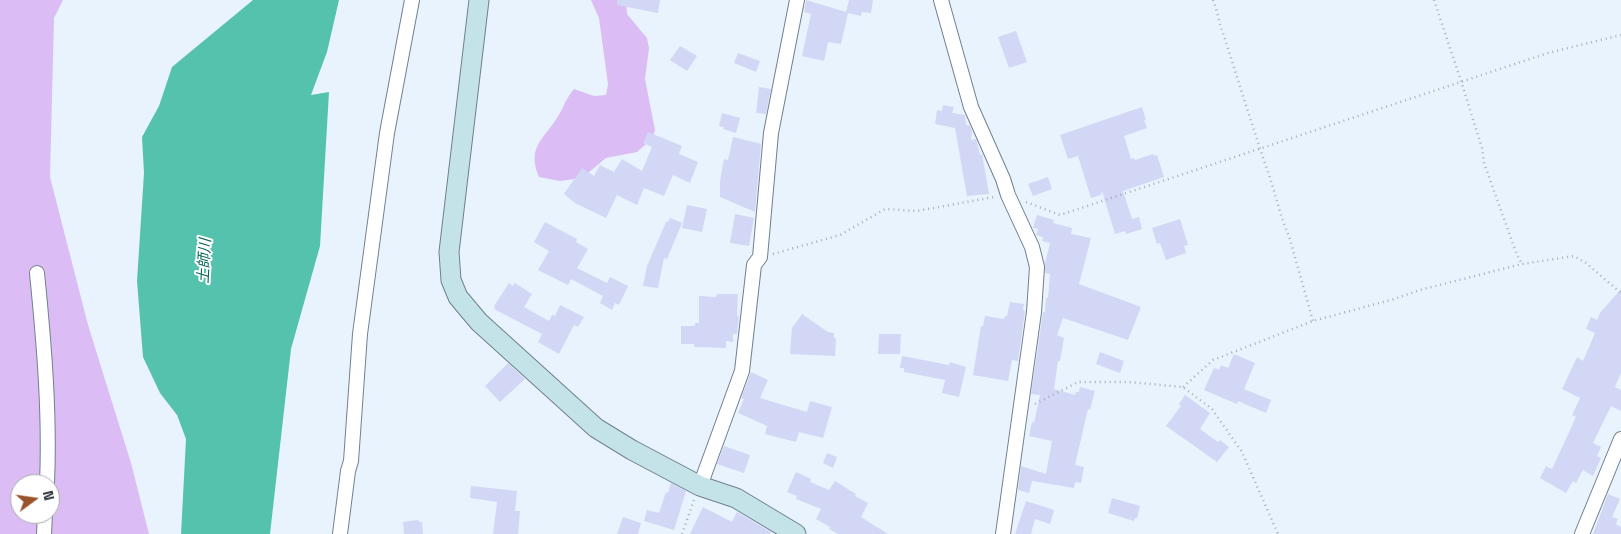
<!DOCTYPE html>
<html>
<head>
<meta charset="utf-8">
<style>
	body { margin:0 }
	#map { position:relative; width:1621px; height:534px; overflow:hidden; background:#e9f3fd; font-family:"Space Grotesk",sans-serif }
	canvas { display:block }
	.north { position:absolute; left:10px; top:474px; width:50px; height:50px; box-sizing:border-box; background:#fff; border:1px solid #a8abad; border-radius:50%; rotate:76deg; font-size:14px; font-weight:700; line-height:20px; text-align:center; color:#252c32 }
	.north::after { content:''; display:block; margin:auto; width:18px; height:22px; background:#99532b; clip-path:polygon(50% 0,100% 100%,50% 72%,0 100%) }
</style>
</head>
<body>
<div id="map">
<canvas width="1621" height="534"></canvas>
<div class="north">N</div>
</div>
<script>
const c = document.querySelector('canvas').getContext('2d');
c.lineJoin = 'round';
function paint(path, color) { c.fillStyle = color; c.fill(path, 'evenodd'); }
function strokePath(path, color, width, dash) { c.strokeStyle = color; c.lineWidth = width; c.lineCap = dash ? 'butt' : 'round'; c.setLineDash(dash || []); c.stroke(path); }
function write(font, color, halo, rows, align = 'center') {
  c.font = font + ' "Space Grotesk","Noto Sans JP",sans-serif'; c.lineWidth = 4; c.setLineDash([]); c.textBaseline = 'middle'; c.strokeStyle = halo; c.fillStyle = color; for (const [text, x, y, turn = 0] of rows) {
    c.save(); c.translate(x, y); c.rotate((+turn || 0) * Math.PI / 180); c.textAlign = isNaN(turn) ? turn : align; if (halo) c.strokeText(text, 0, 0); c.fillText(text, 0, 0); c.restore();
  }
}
paint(new Path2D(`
	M0 0H63L54 18 50 177 88 325 131 463 149 534H0ZM20 484H50V514H20Z
	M591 0H626L627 14 647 38 649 48 645 79 655 130 652 139 637 152 606 158 582 178 560 181 539 177C526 146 545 139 558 116 564 107 566 98 574 89L594 96 606 95 608 84 599 18Z`), '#dbbcf4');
paint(new Path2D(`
	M253 0H339L327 52 311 95 329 92 320 246 291 349 270 534H181L186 439 177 415 160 393 143 357 137 281 144 173 142 137 159 106 172 67Z`), '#55c2ae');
paint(new Path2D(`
	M617 0H660L658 13 617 5Z
	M806 0 846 12 849 0H873L871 13 862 12 861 16 848 13 841 44 828 42 824 61 802 56 811 14 804 12Z
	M1016 31 1027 62 1009 68 998 37Z
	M680 46 697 56 687 71 670 60Z
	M738 53 760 61 756 72 734 63Z
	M759 87 771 89 766 114 756 113Z
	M943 105 954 107 952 113 965 115 966 125 970 126 972 131 971 140 976 139 980 155 982 154 989 194 967 196 955 128 935 124 937 110 942 111Z
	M1142 107 1146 120H1144L1147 128 1124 136 1131 159 1134 158 1135 160 1153 154 1154 156 1157 155 1164 177 1123 191 1132 219 1139 217 1142 229 1126 234 1125 231 1115 234 1102 191 1101 195 1091 198 1078 156 1068 159 1060 135Z
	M722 113 740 118 736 133 723 129 724 127 719 126Z
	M648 132 682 146 679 154 698 162 690 183 673 175 664 196 644 188 637 205 617 195 606 218 575 203 564 194 582 168 594 176 600 165 614 172 622 159 642 171 652 147 643 143Z
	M733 137 761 144 755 212 720 197V181L724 159 728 160Z
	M1048 177 1052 189 1033 196 1028 184Z
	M687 205 707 209 702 232 682 228Z
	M735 214 754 218 749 246 730 243Z
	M1037 215 1054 220 1053 223 1072 228 1071 234 1091 238 1079 284 1141 307 1128 340 1063 318 1057 335 1064 338 1060 361H1058L1054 389 1075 395 1076 392H1079L1080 387 1095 391 1090 410 1088 409 1075 465 1084 467 1081 483 1075 482 1074 488 1032 481 1029 493 1018 490 1021 466 1046 474 1052 441 1029 436 1032 422 1034 423 1040 395 1031 394 1043 312H1045L1046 298H1048L1050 274 1045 273V263L1050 243 1042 241 1043 237 1036 235 1038 229 1033 228Z
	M670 218 682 223 667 259 664 258 658 288 643 286 647 266 666 222H668Z
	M1180 219 1188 245 1184 246 1186 253 1166 260 1160 243 1157 244 1152 228Z
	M545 222 577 239 576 242 588 249 577 268 607 283 610 277 628 286 619 305 615 303 612 310 600 303 603 296 571 279 568 285 538 270 549 251 534 242Z
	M509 283 513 286 515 283 532 294 524 307 549 321 552 315 555 316 560 305 584 317 578 327 574 325 559 354 538 342 542 334 494 309 495 307 494 306Z
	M1621 289V373L1615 387 1621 390V411L1611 406 1593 443 1601 447 1597 456 1601 458 1593 476 1583 470 1576 483 1573 481 1566 493 1540 478 1546 466 1552 469 1576 417 1572 415 1580 398 1562 389 1577 357 1583 361 1595 333 1586 329 1591 317 1597 320 1600 313Z
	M717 294H738L737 316H739L737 334H733V342L726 341V348L694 347V344H681V326H695V323H699V296L716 297Z
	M1010 302 1024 304 1023 310 1025 311 1018 361 1012 360 1008 381 973 375 981 326H983L985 316 1004 319 1005 316H1007Z
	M802 314 828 332 834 333V338H836L835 356 790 354 792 328Z
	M879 334H901L900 354H878Z
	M1100 352 1124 361 1120 373 1096 364Z
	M1234 354 1255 363 1244 389 1271 400 1266 413 1238 401 1237 404 1204 390 1214 368 1219 370 1221 365 1228 368Z
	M902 356 949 365 950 362 966 367 959 397 942 393 945 380 904 372V368H900Z
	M508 363 525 379 500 402 485 386Z
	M751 372 768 380 760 398 807 412 810 401 832 407 823 438 799 432 796 442 765 434 767 426 738 413 744 399 741 398Z
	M1185 395 1210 413 1200 429 1218 442 1220 440 1229 447 1217 462 1166 426 1181 406 1179 404Z
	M724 446 750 455 744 473 717 464Z
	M827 453 837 457 833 468 823 463Z
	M796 472 811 479 810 482 829 490 835 481 856 494 855 496 868 503 861 517 888 534H838L829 529 830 527 816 519 821 509 796 499 797 496 787 492Z
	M671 483 686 491 674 530 644 521 647 510 659 513 666 492 668 493Z
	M471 486 517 491 515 511H520L518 534H493L497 502 470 498Z
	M1608 494 1620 499 1612 517 1618 519 1616 524 1621 527V534H1593Z
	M1112 498 1140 506 1137 518H1135L1134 521 1108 513Z
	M1026 501 1054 510 1050 524 1035 519 1031 534H1015Z
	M703 507 732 522 737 512 771 532 770 534H690Z
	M623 517 641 523 638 534H617Z
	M418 520 419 522H422L423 534H404L403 522Z`), '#d2d7f5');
const street = new Path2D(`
	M941 0 971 107 1003 179 1008 195 1032 247 1037 267 1034 312 1003 534
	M37 273C44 343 50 414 47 484
	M700 486 742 371 754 265 760 257 771 133 797 0
	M44 534 45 514
	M340 534 348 471 351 461 360 334 387 133 412 0
	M1582 534 1621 439`);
const secondary = new Path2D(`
	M479 0 449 252 451 280 458 297 479 322 596 428 632 450 700 486 736 498 796 534`);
strokePath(street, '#70808e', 16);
strokePath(secondary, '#70808e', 21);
strokePath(new Path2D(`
	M1213 0C1218 12 1219 24 1224 36 1239 83 1253 129 1269 175 1276 195 1280 217 1289 236L1313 321
	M1434 0 1461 81 1482 148 1484 163 1517 255 1522 264
	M1026 202 1060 215 1548 53 1621 35
	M773 254 840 235 885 209 917 211 994 197
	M1183 387 1213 360 1313 321 1394 299 1420 290 1522 264 1574 256 1586 263 1621 293
	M1035 404 1078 382H1129L1183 387 1212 409 1242 452 1278 534
	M682 534 694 500`), '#a6afb8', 2.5, [1, 4]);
strokePath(street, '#fff', 14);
strokePath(secondary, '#c4e3e9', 19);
write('italic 15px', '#0a6659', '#fff', [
	["土師川",205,261,-87]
]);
</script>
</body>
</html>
